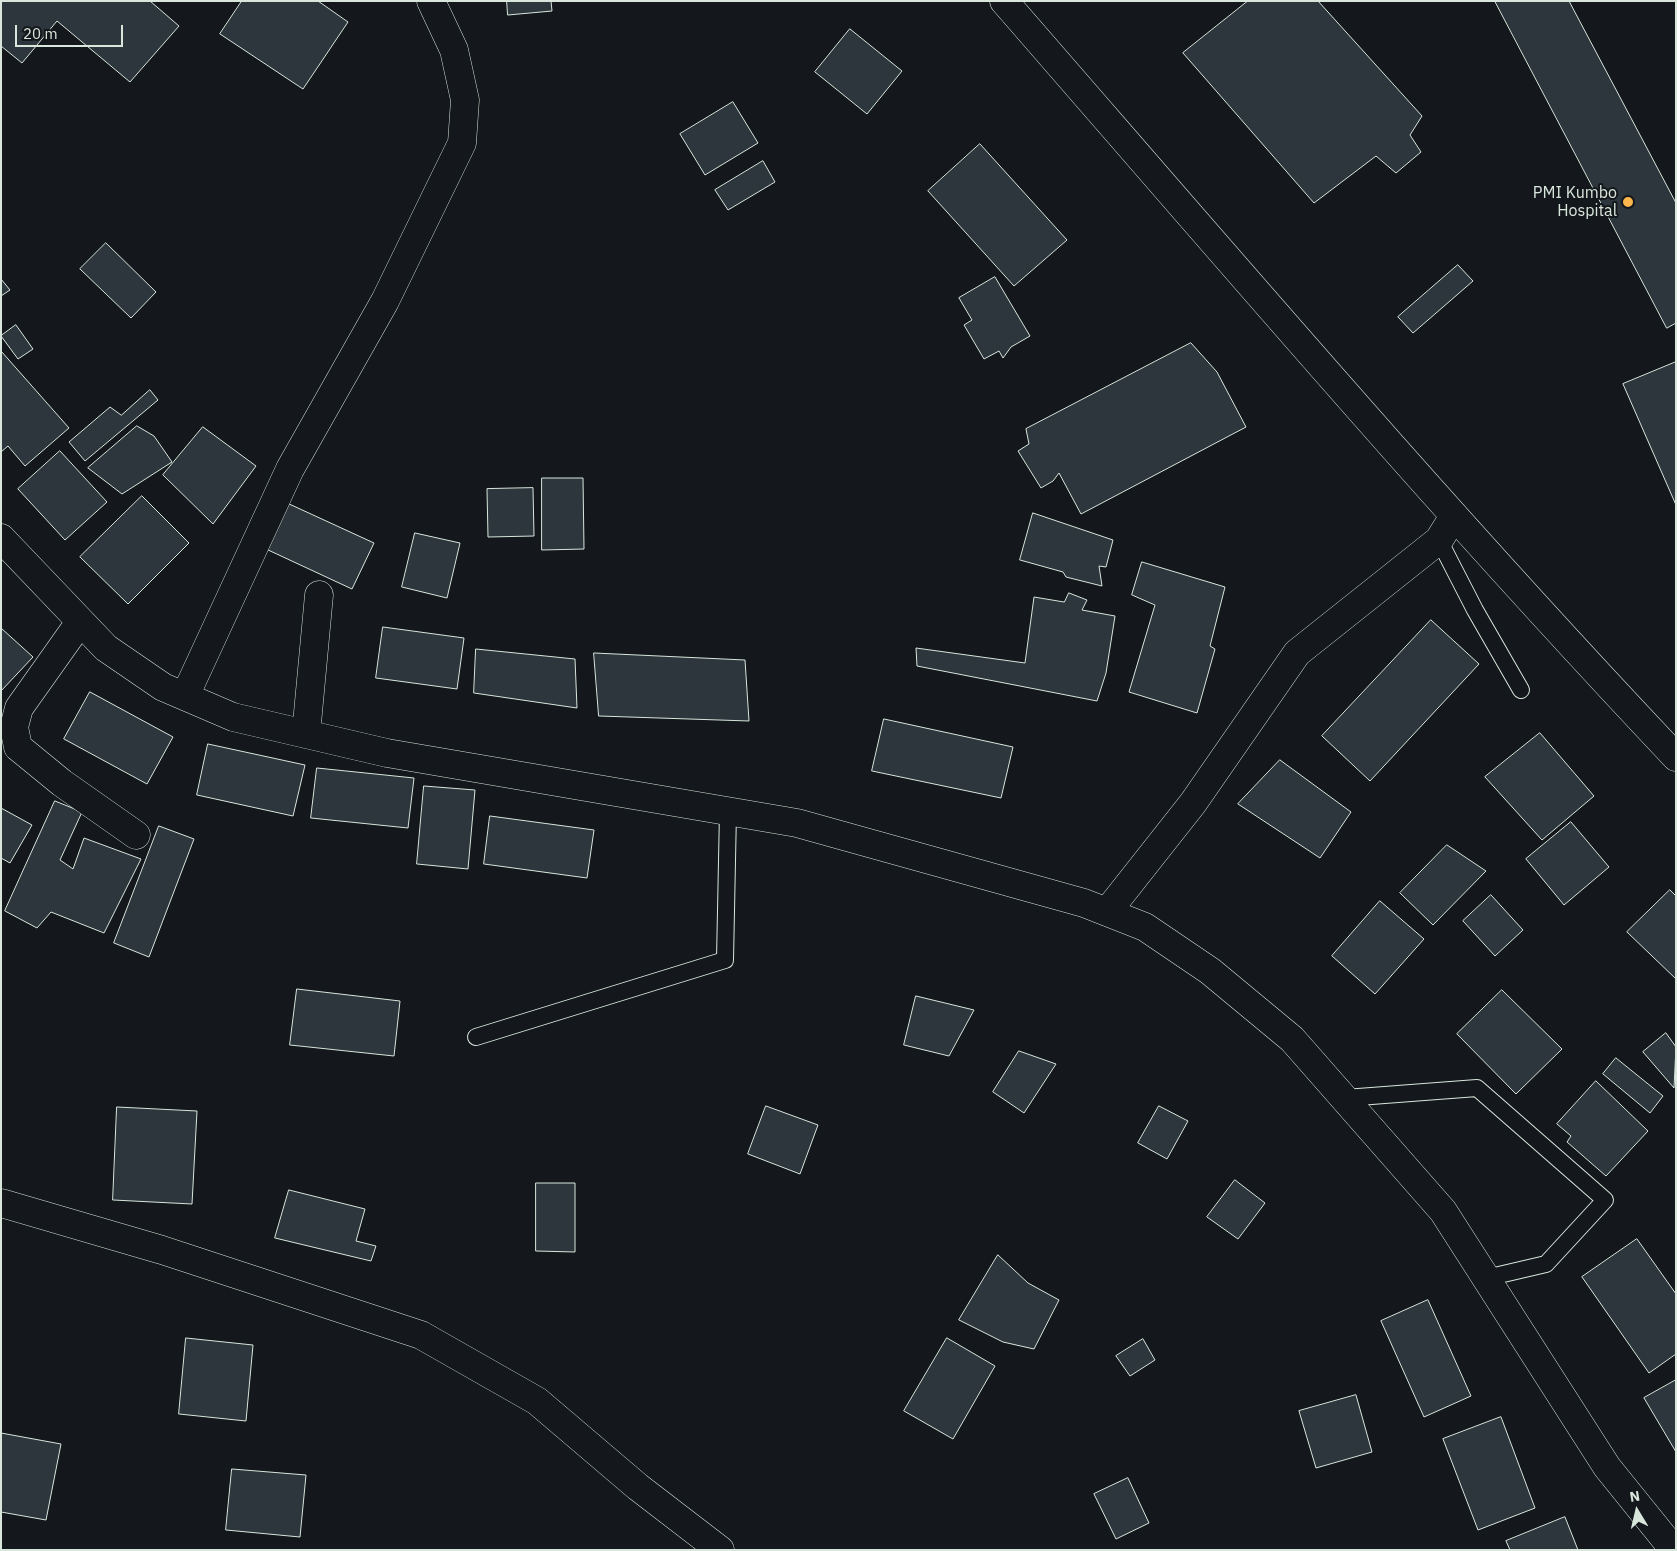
<!DOCTYPE html>
<html>
<head>
<meta charset="utf-8">
<style>
	body { margin:0 }
	#map { position:relative; width:1677px; height:1551px; overflow:hidden; background:#14181c; font-family:"IBM Plex Sans",sans-serif }
	canvas { display:block }
	.frame { position:absolute; inset:0; border:2px solid #d8e6dc; pointer-events:none }
	.north { position:absolute; left:1612px; top:1486px; width:50px; height:50px; -webkit-text-stroke:4px #14181c; paint-order:stroke; rotate:351deg; font-size:14px; font-weight:700; line-height:20px; text-align:center; color:#d8e6dc }
	.north::after { content:''; display:block; margin:auto; width:18px; height:22px; background:#d8e6dc; clip-path:polygon(50% 0,100% 100%,50% 72%,0 100%) }
	.scale { position:absolute; left:15px; top:25px; width:108px; height:22px; box-sizing:border-box; border:2px solid #d8e6dc; border-top:0; padding-left:6px; font-size:15px; line-height:18px; white-space:nowrap; color:#d8e6dc; -webkit-text-stroke:4px #14181c; paint-order:stroke }
</style>
</head>
<body>
<div id="map">
<canvas width="1677" height="1551"></canvas>
<div class="frame"></div>
<div class="north">N</div>
<div class="scale">20 m</div>
</div>
<script>
const c = document.querySelector('canvas').getContext('2d');
c.lineJoin = 'round';
function paint(path, color) { c.fillStyle = color; c.fill(path, 'evenodd'); }
function strokePath(path, color, width, dash) { c.strokeStyle = color; c.lineWidth = width; c.lineCap = dash ? 'butt' : 'round'; c.setLineDash(dash || []); c.stroke(path); }
function write(font, color, halo, rows, align = 'center') {
  c.font = font + ' "IBM Plex Sans",sans-serif'; c.lineWidth = 4; c.setLineDash([]); c.textBaseline = 'middle'; c.strokeStyle = halo; c.fillStyle = color; for (const [text, x, y, turn = 0] of rows) {
    c.save(); c.translate(x, y); c.rotate((+turn || 0) * Math.PI / 180); c.textAlign = isNaN(turn) ? turn : align; if (halo) c.strokeText(text, 0, 0); c.fillText(text, 0, 0); c.restore();
  }
}
const building = new Path2D(`
	M1 1H150L179 26 130 82 57 21 22 63 1 46Z
	M242 1H318L348 22 303 89 220 34Z
	M507 1H551L552 11 508 15Z
	M1248 1H1318L1422 116 1410 135 1421 152 1396 173 1376 156 1314 203 1183 53Z
	M1495 1H1569L1676 203V323L1667 328Z
	M850 29 902 71 867 114 815 72Z
	M733 102 758 143 705 175 680 134Z
	M980 144 1067 240 1014 286 928 191Z
	M763 161 775 182 728 210 715 190Z
	M106 243 156 292 131 318 80 269Z
	M1458 265 1473 281 1413 333 1398 317Z
	M995 277 1030 336 1011 347 1003 358 999 351 984 359 964 325 972 320 959 298Z
	M1 279 10 290 1 296Z
	M16 325 33 349 18 359 1 336Z
	M1191 343 1217 372 1246 427 1081 514 1059 473 1053 481 1041 488 1018 451 1029 444 1026 429Z
	M1 351 69 428 25 466 8 446 1 452Z
	M1676 362V505L1623 384Z
	M150 390 158 400 85 461 69 442 110 407 121 415Z
	M137 426 154 436 172 462 122 494 88 468Z
	M203 427 256 466 213 524 163 475Z
	M60 451 107 502 65 540 18 489Z
	M542 478H583L584 549 542 550Z
	M533 488 534 536 488 537 487 489Z
	M142 496 189 543 128 604 80 557Z
	M287 503 374 543 352 589 266 549Z
	M1033 513 1113 540 1106 567 1099 566 1102 586 1066 577 1063 572 1020 560Z
	M415 533 460 543 447 598 402 587Z
	M1142 562 1225 587 1210 646 1215 649 1197 713 1129 692 1155 605 1132 595Z
	M1069 593 1087 600 1082 610 1115 616 1106 673 1097 701 917 666 916 648 1025 663 1034 597 1064 602Z
	M1431 620 1479 664 1370 781 1322 736Z
	M383 627 464 638 457 689 376 678Z
	M1 628 33 657 1 691Z
	M476 649 575 659 577 708 474 693Z
	M594 653 745 660 749 721 599 716Z
	M90 692 173 737 147 784 64 739Z
	M884 719 1013 747 1001 798 872 771Z
	M1540 733 1594 796 1542 840 1485 777Z
	M208 744 305 765 293 816 197 795Z
	M1280 760 1351 812 1320 858 1238 804Z
	M317 768 414 778 408 828 311 818Z
	M424 786 475 790 468 869 417 864Z
	M55 801 82 812 60 860 73 869 84 838 141 859 104 933 51 912 37 928 5 911Z
	M1 808 32 825 10 863 1 858Z
	M490 816 594 830 587 878 484 864Z
	M1571 822 1609 867 1564 905 1526 859Z
	M159 826 194 839 149 957 114 943Z
	M1447 845 1486 871 1433 925 1400 893Z
	M1670 890 1676 896V979L1627 932Z
	M1491 895 1523 930 1495 956 1463 921Z
	M1380 901 1424 939 1375 994 1332 956Z
	M297 989 400 1001 394 1056 290 1045Z
	M1502 990 1562 1049 1516 1094 1457 1034Z
	M916 996 974 1010 949 1056 904 1045Z
	M1666 1033 1676 1047 1674 1088 1643 1052Z
	M1019 1051 1056 1064 1024 1113 993 1092Z
	M1616 1058 1663 1096 1650 1113 1603 1074Z
	M1596 1081 1648 1131 1606 1176 1567 1142 1571 1136 1557 1124Z
	M766 1106 818 1125 800 1174 748 1154Z
	M1159 1106 1188 1121 1167 1159 1138 1143Z
	M117 1107 197 1111 192 1204 113 1200Z
	M1235 1180 1265 1203 1238 1239 1207 1217Z
	M536 1183H575V1252L536 1251Z
	M289 1190 365 1209 356 1241 376 1246 371 1261 275 1238Z
	M1637 1239 1676 1294V1354L1649 1373 1582 1277Z
	M998 1255 1028 1283 1059 1300 1034 1349 1003 1342 959 1320Z
	M1428 1300 1471 1396 1424 1417 1381 1321Z
	M186 1338 253 1345 246 1421 179 1414Z
	M947 1338 995 1366 953 1439 904 1411Z
	M1143 1339 1155 1360 1130 1376 1116 1356Z
	M1676 1380V1452L1644 1398Z
	M1356 1395 1372 1452 1316 1468 1299 1411Z
	M1501 1417 1535 1508 1478 1530 1443 1439Z
	M1 1433 61 1444 46 1520 1 1512Z
	M232 1469 306 1475 300 1537 226 1530Z
	M1128 1478 1149 1523 1116 1539 1094 1494Z
	M1565 1517 1578 1550H1510L1506 1541Z`);
paint(building, '#2c363c');
strokePath(building, '#d8e6dc', 1);
const service = new Path2D(`
	M1439 540 1475 610 1521 690
	M476 1037 725 960 728 811
	M1345 1098 1477 1088 1605 1200 1546 1264 1486 1278`);
const minor = new Path2D(`
	M1 538 106 648 163 687 233 717 387 753 797 823 1084 903 1145 927 1210 971 1292 1039 1443 1211 1607 1467 1674 1550
	M80 622 19 708 14 727 18 747 62 783 136 835
	M185 696 290 469 385 301 462 143 465 100 454 50 431 1
	M306 734 319 595
	M1107 912 1193 803 1297 653 1439 540 1454 516
	M1 1203 162 1250 421 1335 537 1401 638 1487 720 1550`);
const tertiary = new Path2D(`
	M1004 1C1225 255 1444 512 1676 757`);
strokePath(service, '#d8e6dc', 18);
strokePath(minor, '#d8e6dc', 29);
strokePath(tertiary, '#d8e6dc', 29);
strokePath(service, '#14181c', 16);
strokePath(minor, '#14181c', 28);
strokePath(tertiary, '#14181c', 28);
for (const [x, y, r, color] of [
	[1628,202,6,"#ffb74d"]
]) { const dot = new Path2D(); dot.arc(x, y, r, 0, 2 * Math.PI); c.fillStyle = color; c.fill(dot); strokePath(dot, '#14181c', 2); }
write('16px', '#d8e6dc', '#14181c', [
	["PMI Kumbo",1617,193],
	["Hospital",1617,211]
], 'right');
</script>
</body>
</html>
